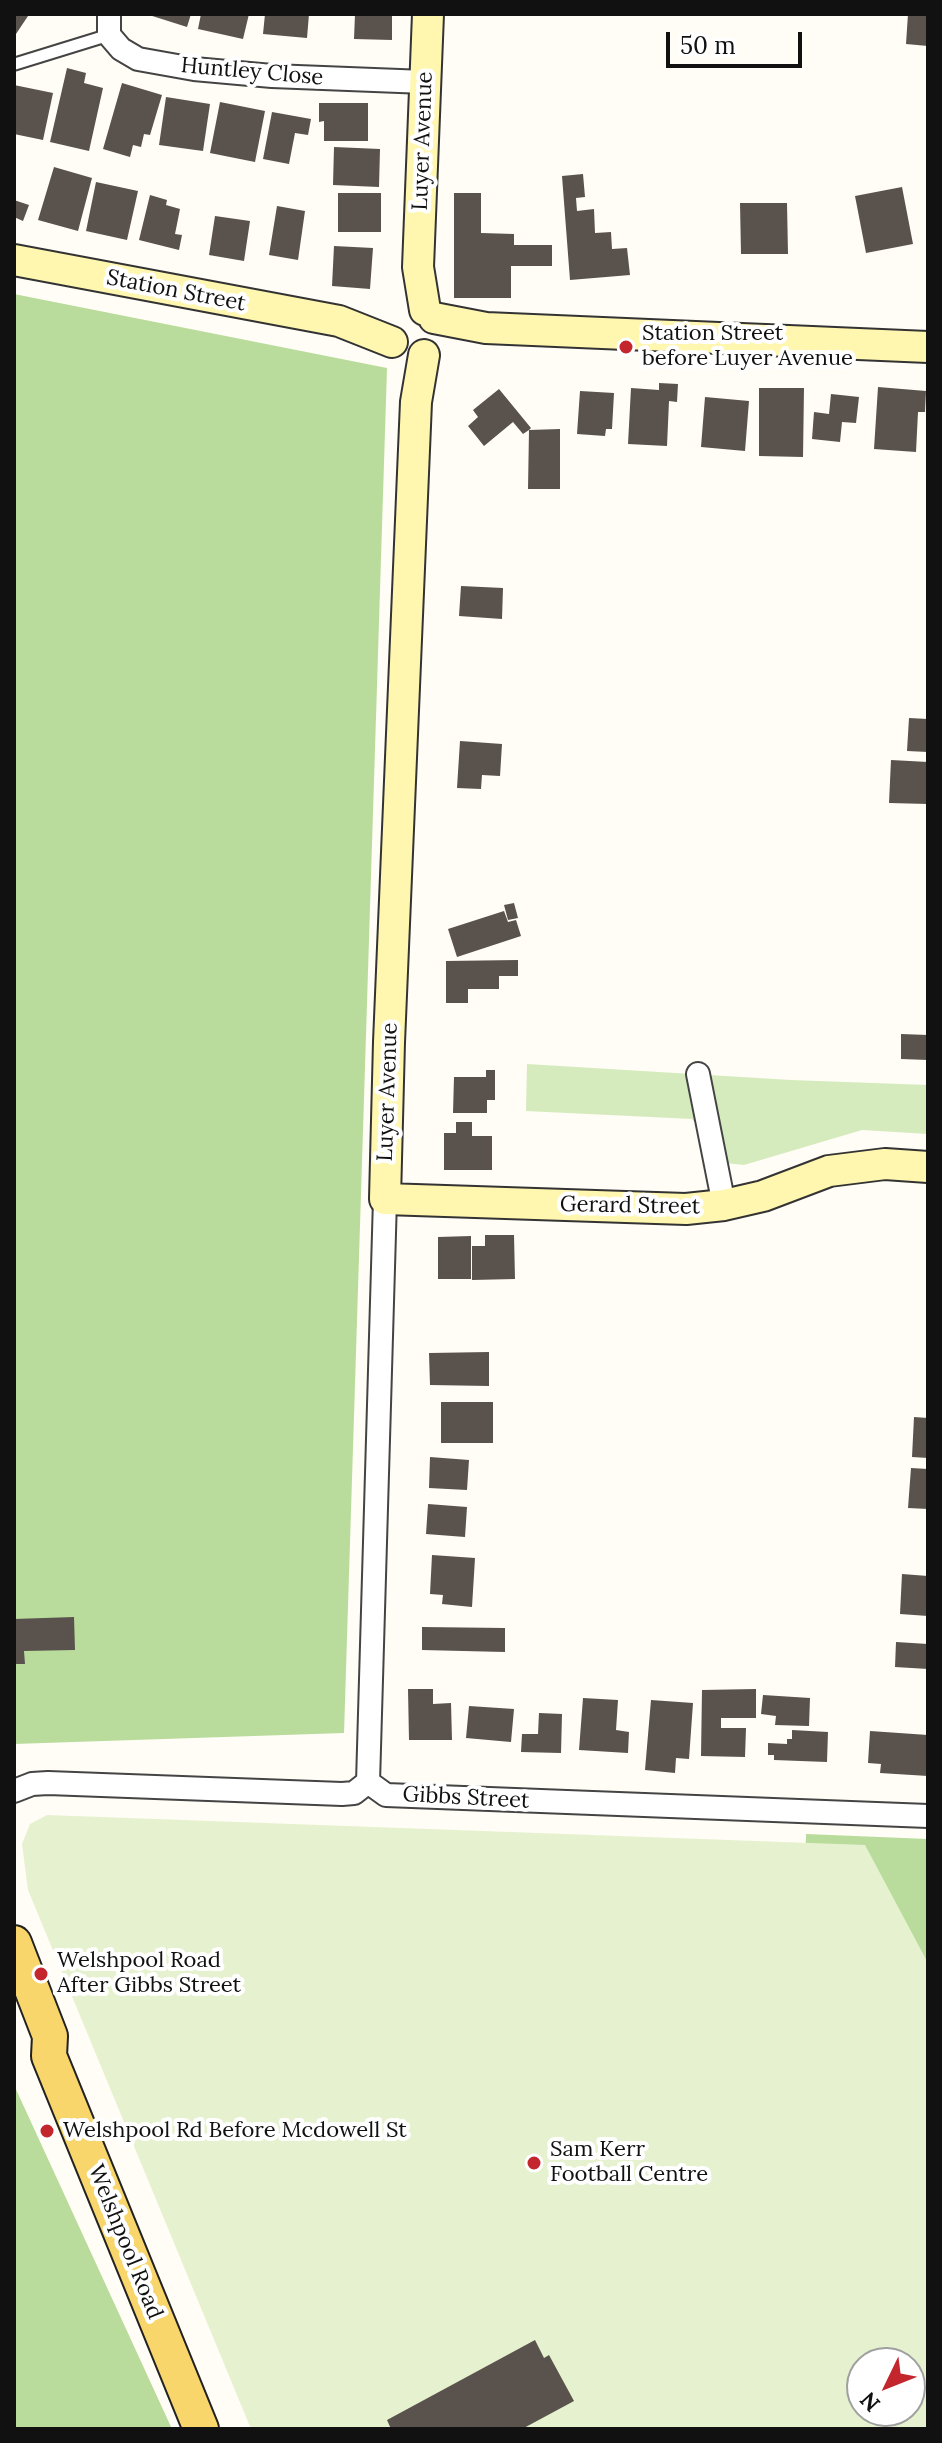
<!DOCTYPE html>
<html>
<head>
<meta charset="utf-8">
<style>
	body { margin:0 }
	#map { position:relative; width:942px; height:2443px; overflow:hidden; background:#fffdf5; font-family:Lora,serif }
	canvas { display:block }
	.frame { position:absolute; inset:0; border:16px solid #111; pointer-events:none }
	.north { position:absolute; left:846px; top:2347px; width:80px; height:80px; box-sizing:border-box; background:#fff; border:2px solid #a0a0a0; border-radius:50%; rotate:227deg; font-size:22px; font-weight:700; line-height:32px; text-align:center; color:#111 }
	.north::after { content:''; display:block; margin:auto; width:28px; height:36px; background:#c4262e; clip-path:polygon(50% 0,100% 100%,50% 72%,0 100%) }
	.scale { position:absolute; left:666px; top:32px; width:136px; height:36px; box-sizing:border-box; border:4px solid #111; border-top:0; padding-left:10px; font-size:24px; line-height:28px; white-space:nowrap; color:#111; -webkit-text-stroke:6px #fff; paint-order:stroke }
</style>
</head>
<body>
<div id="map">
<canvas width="942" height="2443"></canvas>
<div class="frame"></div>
<div class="north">N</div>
<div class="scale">50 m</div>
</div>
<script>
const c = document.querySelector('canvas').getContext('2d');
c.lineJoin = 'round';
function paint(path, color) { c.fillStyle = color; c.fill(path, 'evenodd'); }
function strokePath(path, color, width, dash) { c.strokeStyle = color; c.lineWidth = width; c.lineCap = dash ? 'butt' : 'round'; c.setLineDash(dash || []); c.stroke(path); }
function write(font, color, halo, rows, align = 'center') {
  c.font = font + ' Lora,serif'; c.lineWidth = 8; c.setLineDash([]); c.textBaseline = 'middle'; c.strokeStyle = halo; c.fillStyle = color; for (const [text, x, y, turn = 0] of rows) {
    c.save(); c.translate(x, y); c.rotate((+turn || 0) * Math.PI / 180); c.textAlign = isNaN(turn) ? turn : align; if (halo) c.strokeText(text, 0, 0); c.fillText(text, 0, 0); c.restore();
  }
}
paint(new Path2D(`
	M527 1064 791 1080 928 1085V1134L862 1130 744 1165 726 1163 692 1119 526 1111Z`), '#d5ebbd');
paint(new Path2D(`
	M14 294 387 368 344 1733 14 1744Z
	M806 1834 928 1839V2016L805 1870Z
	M14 2085 172 2429H14Z`), '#b9dc9c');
paint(new Path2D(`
	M47 1815 865 1845 928 1963V2429H251L28 1890 22 1844 30 1824ZM862 2363H910V2411H862Z`), '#e6f2cf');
paint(new Path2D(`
	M14 14 28 16 14 37Z
	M146 14H191L187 27Z
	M201 14H249L243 39 198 29Z
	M265 14H309L307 38 263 34Z
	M355 14H392V40L354 39Z
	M908 14H928V46L906 44Z
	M67 68 86 73 84 83 103 88 89 151 50 142Z
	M122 83 162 95 150 135 144 134 141 147 133 145 130 157 103 149Z
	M14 85 53 93 43 140 14 134Z
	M166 97 210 104 203 151 159 145Z
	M220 102 265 111 255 162 210 153Z
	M319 103H368V141H324V121L319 122Z
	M272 112 311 119 308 135 295 133 289 164 263 159Z
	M334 147 380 149 379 187 333 185Z
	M54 167 92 178 78 231 38 220Z
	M583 174 585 197 576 198 577 211 594 209 595 233 611 232 612 249 627 248 630 275 570 280 562 176Z
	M96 182 138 191 127 240 86 231Z
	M902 187 913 244 866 253 855 196Z
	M338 193H381V232H338Z
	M454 193H481V233L514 234V245H552V266H511V298H454Z
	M150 195 167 200 166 205 180 209 175 234 182 235 179 250 139 240Z
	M14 200 29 205 23 221 14 217Z
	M740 203H787L788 254H741Z
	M277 206 305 211 298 260 269 255Z
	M215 216 250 221 244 261 209 255Z
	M334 246 373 248 370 289 332 286Z
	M659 383 678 384 677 402 669 401 667 446 628 444 631 388 659 390Z
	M878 387 926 391 925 412H918L916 452 874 449Z
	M759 388H804L803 457 759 456Z
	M499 389 531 428 529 430 560 429V489H528L529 430 523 434 513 422 484 446 468 426 478 417 473 410Z
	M580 391 614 393 612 429H606L605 436 577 434Z
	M831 394 859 397 856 423 842 422 840 442 812 439 814 412 829 414Z
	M705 397 749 401 745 451 701 447Z
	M461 586 503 588 502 619 459 616Z
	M909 718 928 719V752L907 751Z
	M460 741 502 744 500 776 482 775 481 789 457 788Z
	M891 760 928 762V804L889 803Z
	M514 903 518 918 508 920 504 905Z
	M504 911 508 922 516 920 521 936 457 957 448 929Z
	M518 960V976H499V989H468V1003H446V961Z
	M901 1034 928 1035V1060L901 1059Z
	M486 1070H495V1100H487V1113H453L454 1077H486Z
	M456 1122H472V1136H492V1170H444V1133H456Z
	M485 1235H514L515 1279 472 1280V1246H485Z
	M471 1236V1279H438V1237Z
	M489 1352V1386L430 1385 429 1353Z
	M441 1402H493V1443H441Z
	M914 1417 928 1418V1458L912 1457Z
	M430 1457 469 1460 467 1490 429 1488Z
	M911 1468 928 1469V1509L908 1508Z
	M428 1504 467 1507 465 1537 426 1534Z
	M432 1555 475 1558 472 1607 442 1604 443 1595 430 1594Z
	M902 1574 928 1576V1616L900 1614Z
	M74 1617 75 1650 24 1651 25 1664H14V1619Z
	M422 1627 505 1628V1652L422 1650Z
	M896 1642 928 1644V1669L895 1667Z
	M408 1689H433V1704L451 1703 452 1740H409Z
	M756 1689V1718H721V1728H746L745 1757 701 1756 702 1690Z
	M763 1695 810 1698 809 1726 775 1725 776 1716 761 1714Z
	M583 1698 618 1700 616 1730 629 1732 628 1753 579 1750Z
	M651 1700 693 1703 689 1759 676 1758 675 1773 645 1770Z
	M469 1706 514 1709 511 1742 466 1738Z
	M539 1713 562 1714 561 1753 521 1752 522 1734H538Z
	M792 1730 828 1732 827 1762 774 1760V1755H768V1743L787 1744V1739H792Z
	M870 1731 928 1735V1776L880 1773 881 1764 868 1763Z
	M535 2340 544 2358 549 2355 574 2401 522 2429H391L387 2420Z`), '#5a524d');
const lane = new Path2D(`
	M15 64 109 35`);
const street = new Path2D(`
	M109 14V35L121 49 138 59 194 69 272 76 425 82
	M698 1074 724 1205
	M368 1782 385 1199
	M368 1782 386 1795 928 1816
	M14 1791 32 1784 48 1783 342 1794 354 1793 368 1782`);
const secondary = new Path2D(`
	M14 260 339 321 392 342
	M425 310 418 267 428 14
	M434 318 486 328 928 347
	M424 355 416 402 389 1042 385 1199 686 1209 724 1205 763 1196 829 1171 885 1164 928 1167`);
const primary = new Path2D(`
	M14 1943 50 2036 49 2056 201 2429`);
strokePath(lane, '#444', 15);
strokePath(street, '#444', 26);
strokePath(secondary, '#333', 34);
strokePath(primary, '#222', 38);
strokePath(lane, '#fff', 11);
strokePath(street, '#fff', 22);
strokePath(secondary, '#fff6b0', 30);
strokePath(primary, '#f9d66b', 34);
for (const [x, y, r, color] of [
	[626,347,8,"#c4262e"],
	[41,1974,8,"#c4262e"],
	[47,2131,8,"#c4262e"],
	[534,2163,8,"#c4262e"]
]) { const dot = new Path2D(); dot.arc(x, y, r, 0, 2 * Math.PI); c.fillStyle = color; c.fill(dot); strokePath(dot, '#fff', 3); }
write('22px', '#111', '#fff', [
	["Huntley Close",252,72,5],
	["Luyer Avenue",423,141,-88],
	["Station Street",176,291,11],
	["Luyer Avenue",388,1092,-88],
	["Gerard Street",630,1206,1],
	["Gibbs Street",466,1798,3],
	["Welshpool Road",125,2242,68]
]);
write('22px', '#111', '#fff', [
	["Station Street",642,334],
	["before Luyer Avenue",642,359],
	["Welshpool Road",57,1961],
	["After Gibbs Street",57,1986],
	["Welshpool Rd Before Mcdowell St",63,2131],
	["Sam Kerr",550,2150],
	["Football Centre",550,2175]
], 'left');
</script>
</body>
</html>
